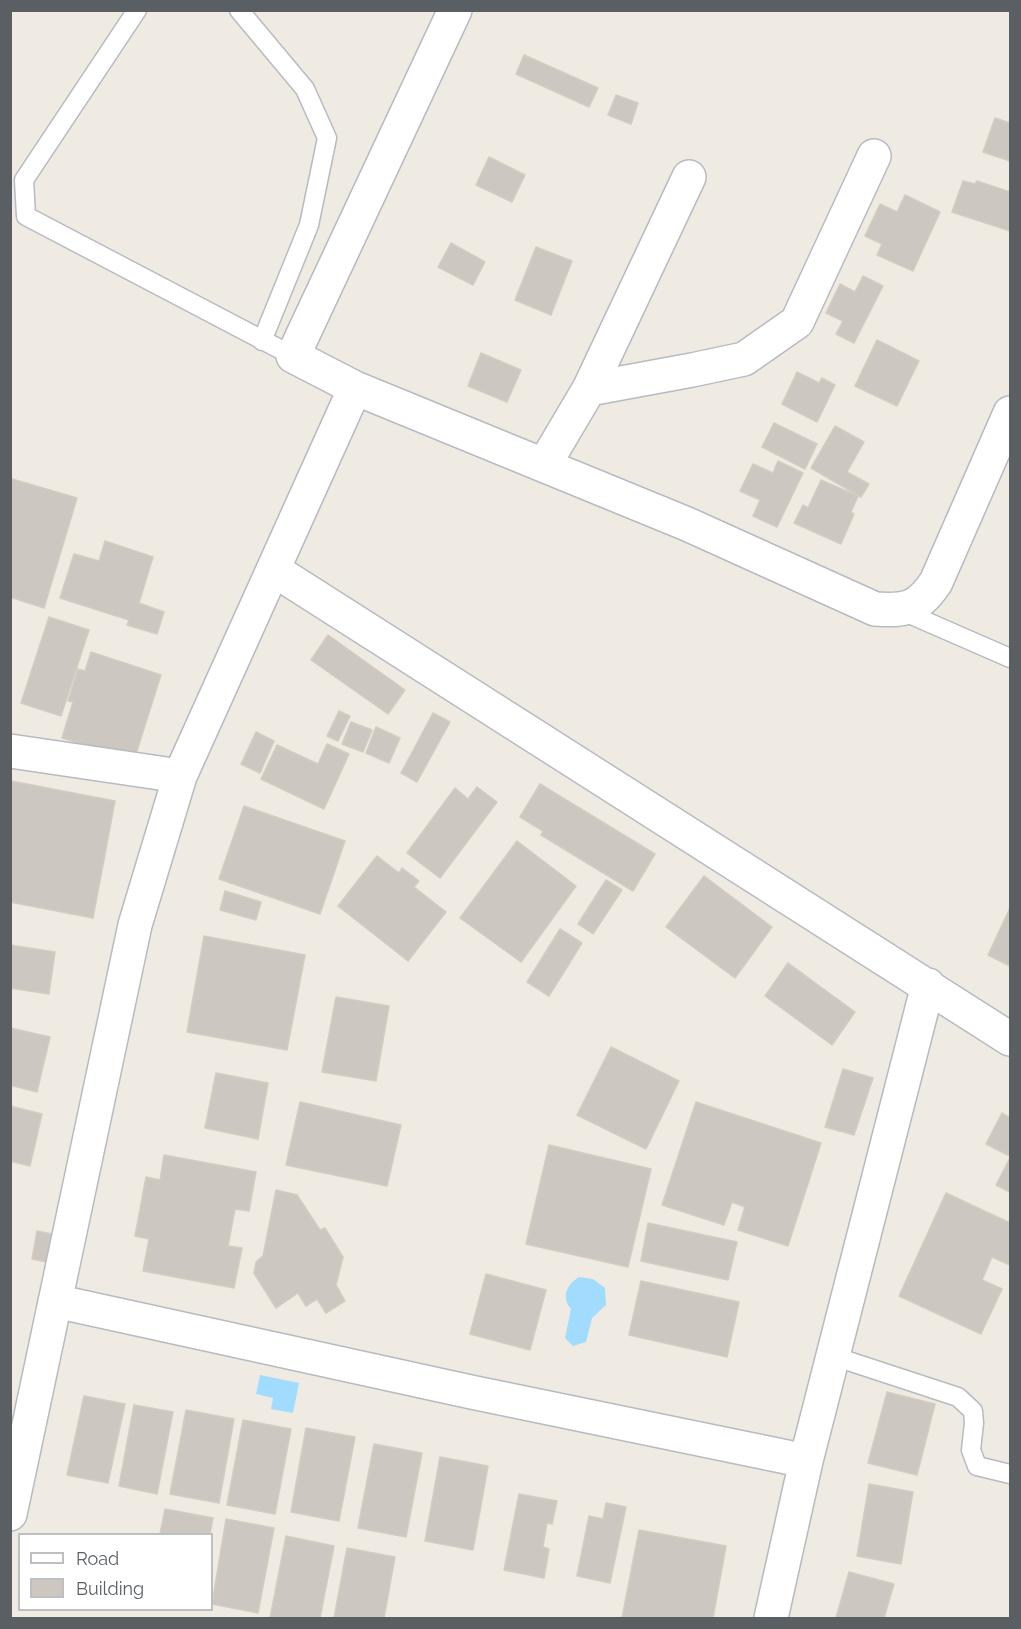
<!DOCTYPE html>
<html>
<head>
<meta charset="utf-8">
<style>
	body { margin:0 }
	#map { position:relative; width:1021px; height:1629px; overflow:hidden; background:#efebe2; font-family:Raleway,sans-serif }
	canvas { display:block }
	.frame { position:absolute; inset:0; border:12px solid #5a5f64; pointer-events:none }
	.legend { position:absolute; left:18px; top:1533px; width:195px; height:78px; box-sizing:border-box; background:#fff; border:2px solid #bdbfc1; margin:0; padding:8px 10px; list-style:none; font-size:18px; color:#5a5f64 }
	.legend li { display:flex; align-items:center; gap:12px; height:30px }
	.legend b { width:30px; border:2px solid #bdbfc1 }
</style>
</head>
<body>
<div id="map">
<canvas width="1021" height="1629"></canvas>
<div class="frame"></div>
<ul class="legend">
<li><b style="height:8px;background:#fff"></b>Road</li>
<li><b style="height:16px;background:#ccc7c1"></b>Building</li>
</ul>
</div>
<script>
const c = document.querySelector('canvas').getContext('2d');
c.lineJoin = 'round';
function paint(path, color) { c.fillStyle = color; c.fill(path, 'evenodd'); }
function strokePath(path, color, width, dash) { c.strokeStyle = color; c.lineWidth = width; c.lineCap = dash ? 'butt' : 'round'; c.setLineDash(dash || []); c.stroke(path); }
paint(new Path2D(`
	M579 1277 593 1279 605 1288 606 1305 592 1318 586 1342 573 1346 565 1338 571 1309C561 1297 567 1284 579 1277Z
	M260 1375 299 1383 293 1413 271 1409 273 1398 256 1394Z`), '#a1dcff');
const building = new Path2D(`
	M524 55 598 88 589 107 516 74Z
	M616 95 638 103 631 124 608 115Z
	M995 118 1010 123V161L983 152Z
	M489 157 525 175 512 202 476 185Z
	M963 181 975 184 977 181 1010 192V231L952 212Z
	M905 195 940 212 913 271 877 255 882 244 865 236 880 204 897 212Z
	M451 243 485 262 473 285 438 267Z
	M536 247 572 261 551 315 515 300Z
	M863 276 883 286 854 343 836 334 843 321 826 313 840 284 855 292Z
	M877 340 919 361 897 406 855 386Z
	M481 353 521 370 507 402 468 386Z
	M797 372 819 383 822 378 835 385 817 422 782 404Z
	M774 423 817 444 805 469 762 447Z
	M835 426 864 442 847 472 869 484 861 497 811 468Z
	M778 461 803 473 777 527 753 516 760 500 740 491 753 464 773 473Z
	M12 479 77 498 44 608 10 597V484Z
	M821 480 858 496 851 512 854 514 841 544 794 523 803 505 808 508Z
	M105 541 153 557 139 603 164 612 157 634 127 625 129 620 60 598 74 554 99 561Z
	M49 617 89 630 61 716 21 703Z
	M328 635 405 690 388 714 311 660Z
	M91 652 161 675 134 760 62 738 73 702 68 701 78 669 85 671Z
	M339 711 350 716 338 741 327 736Z
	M433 713 450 722 417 782 401 773Z
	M351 722 372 730 363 752 342 744Z
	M376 727 400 738 389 763 366 753Z
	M256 732 274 741 260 773 241 764Z
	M327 744 349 754 324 809 261 779 277 745 318 764Z
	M11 781 115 801 93 918 10 902Z
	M540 784 655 854 633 891 541 835 543 831 520 817Z
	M477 787 497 802 440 878 407 853 455 788 468 799Z
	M244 806 345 841 320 914 219 879Z
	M517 841 576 886 521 962 460 918Z
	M377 856 399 873 402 868 419 881 414 887 446 912 408 961 338 906Z
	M704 876 772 927 735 978 666 927Z
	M606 880 622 890 593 934 578 924Z
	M225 891 261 902 256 920 220 910Z
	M1010 908V966L988 955Z
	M560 929 582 943 549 996 527 982Z
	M204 936 305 955 287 1050 187 1032Z
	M10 945 55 952 49 994 10 988Z
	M788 963 855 1012 832 1045 765 996Z
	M336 997 389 1006 376 1081 322 1072Z
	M10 1028 50 1037 37 1092 10 1085Z
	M611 1047 679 1081 646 1149 577 1115Z
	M843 1069 873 1078 854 1135 825 1127Z
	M216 1073 268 1083 258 1139 205 1128Z
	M300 1102 401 1125 387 1186 286 1165Z
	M696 1102 821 1143 788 1246 738 1230 745 1207 732 1202 724 1225 662 1205Z
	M10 1106 42 1114 30 1166 10 1161Z
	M1002 1113 1010 1118V1156L986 1144Z
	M549 1145 651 1169 628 1267 526 1244Z
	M164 1155 256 1172 249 1211 235 1209 228 1246 242 1248 234 1288 143 1271 149 1239 135 1236 146 1177 160 1180Z
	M1010 1158V1192L996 1185Z
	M276 1190 297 1195 320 1230 325 1228 343 1257 336 1285 345 1301 326 1313 317 1299 306 1306 298 1293 276 1308 254 1273 256 1262 263 1256Z
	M946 1193 1010 1223V1265L992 1257 982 1280 1002 1289 981 1334 899 1296Z
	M648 1223 737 1242 728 1280 641 1261Z
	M37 1231 62 1236 57 1264 32 1259Z
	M486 1274 546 1290 530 1350 470 1334Z
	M641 1281 739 1302 727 1357 629 1335Z
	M887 1392 935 1404 917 1475 868 1463Z
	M84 1396 125 1404 108 1483 67 1475Z
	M134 1405 173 1412 157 1494 119 1486Z
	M186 1410 234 1419 219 1503 170 1494Z
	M243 1420 291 1429 275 1514 227 1505Z
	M306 1428 355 1437 339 1521 291 1512Z
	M374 1444 422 1453 406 1537 358 1528Z
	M440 1457 488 1466 473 1550 425 1541Z
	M869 1484 913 1492 901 1564 857 1556Z
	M519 1494 557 1501 552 1524 547 1523 543 1547 549 1549 544 1578 504 1570Z
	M606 1503 626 1507 610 1583 577 1576 589 1516 603 1519Z
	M165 1509 213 1518 210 1534H160Z
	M226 1519 274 1528 258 1613 212 1604Z
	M639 1530 726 1546 713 1618H622Z
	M286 1536 334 1546 320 1618H270Z
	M347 1548 395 1557 384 1618H334Z
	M849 1572 894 1584 884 1618H836Z`);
paint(building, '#ccc7c1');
strokePath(building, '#d4ccbf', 1.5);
const lane = new Path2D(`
	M137 10 24 180 26 216 293 356
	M239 10 305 89 327 138 309 225 262 341
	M900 610 1010 658
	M833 1356 958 1397 973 1411 974 1423 971 1450 977 1466 1010 1474`);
const street = new Path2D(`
	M455 10 293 356 355 388 687 524 875 609C906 611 918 609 936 582L1010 413
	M589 389 692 370 744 359 797 322 874 156
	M544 465 589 389 689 177
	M274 570 1010 1039
	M10 751 180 776
	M55 1301 471 1392 806 1461
	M10 1514 135 925 180 776 355 388
	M771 1618 806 1461 928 985`);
strokePath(lane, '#b7bbc0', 21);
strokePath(street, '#b7bbc0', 36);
strokePath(lane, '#fff', 18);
strokePath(street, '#fff', 33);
</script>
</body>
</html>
